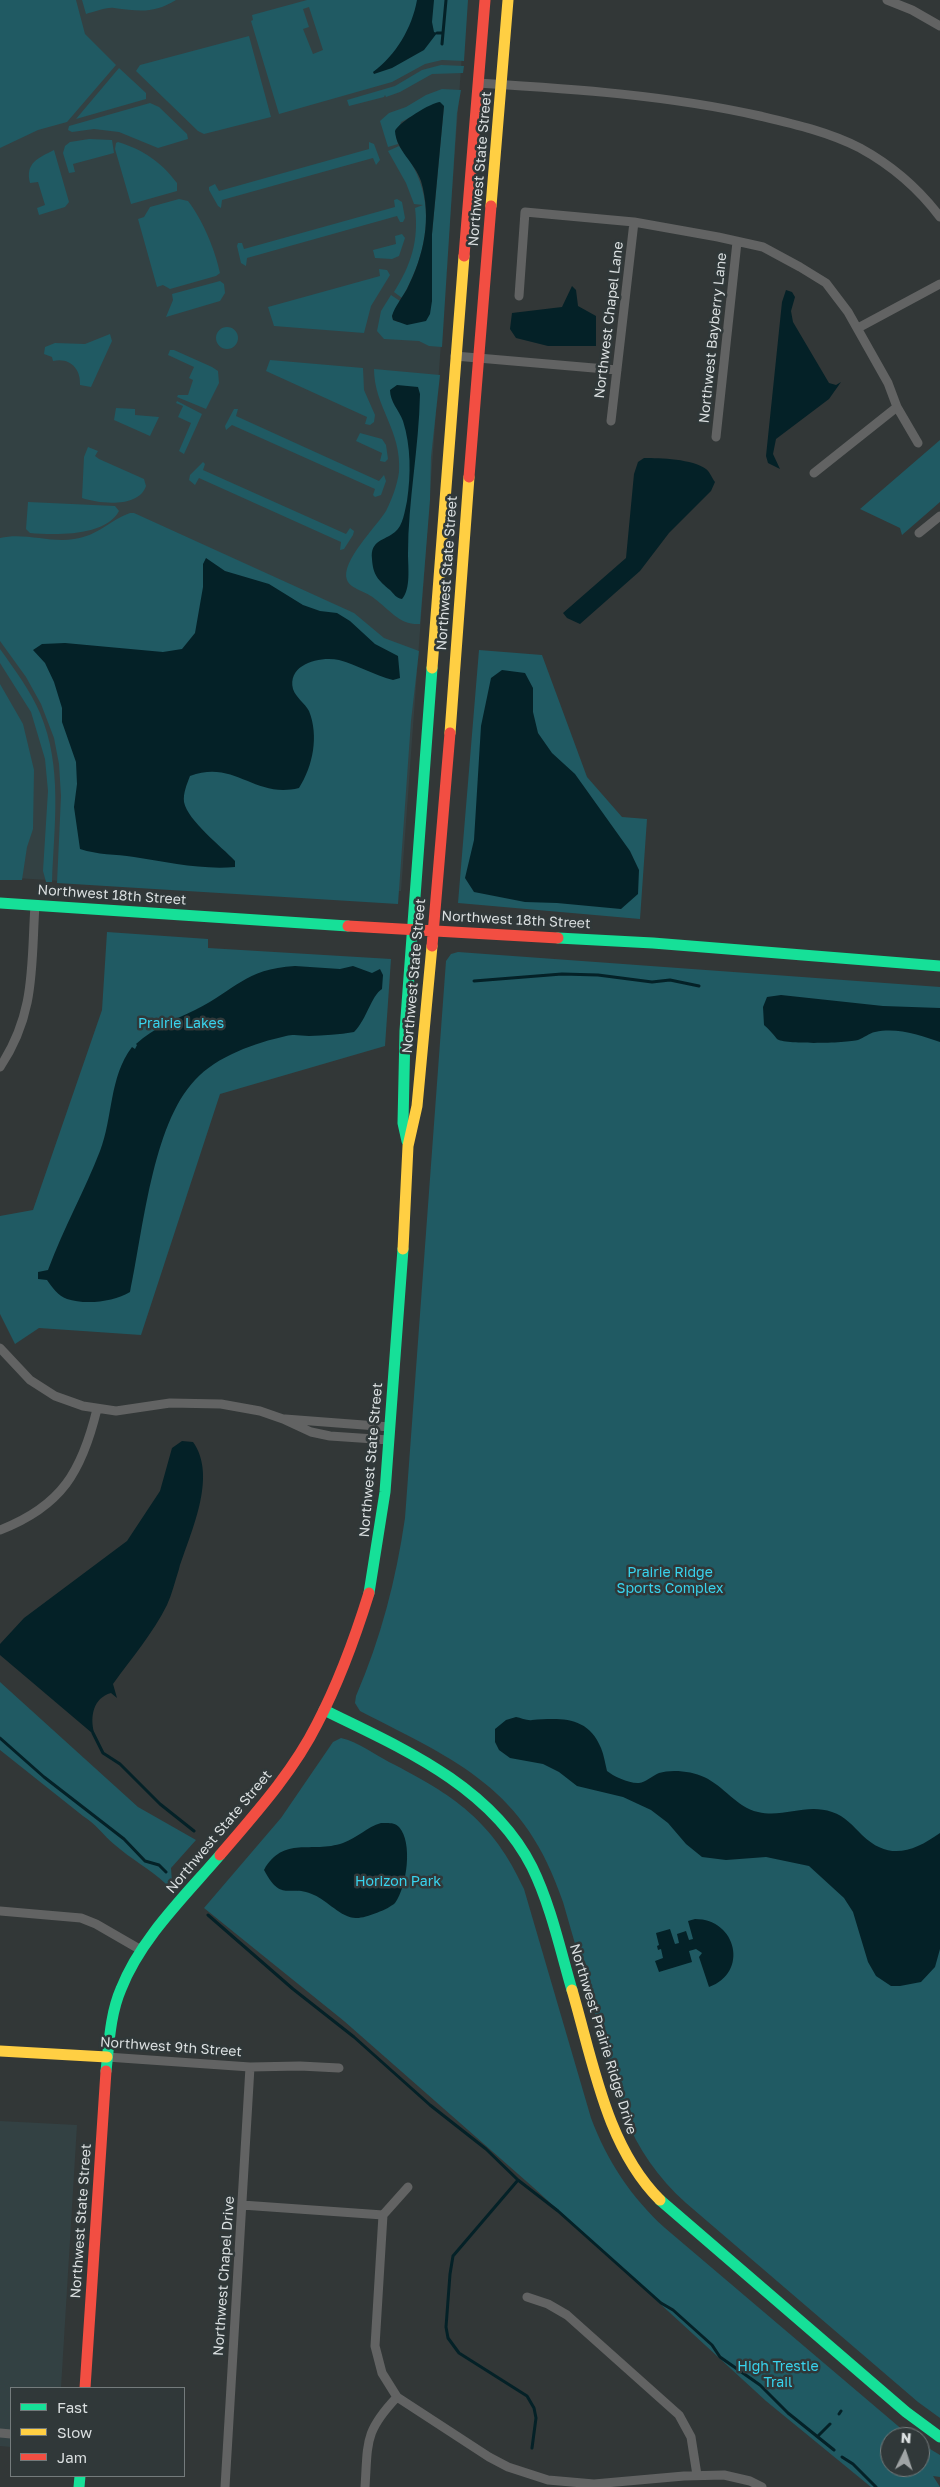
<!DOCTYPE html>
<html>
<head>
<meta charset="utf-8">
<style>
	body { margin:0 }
	#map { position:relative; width:940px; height:2487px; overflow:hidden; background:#323737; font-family:"Golos Text",sans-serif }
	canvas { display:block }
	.legend { position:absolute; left:10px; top:2387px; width:175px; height:90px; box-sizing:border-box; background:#303839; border:1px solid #747b7c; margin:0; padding:6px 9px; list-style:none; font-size:15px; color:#dadfe0 }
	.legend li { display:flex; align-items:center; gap:10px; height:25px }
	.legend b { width:25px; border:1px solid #747b7c }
	.north { position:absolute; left:880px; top:2427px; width:50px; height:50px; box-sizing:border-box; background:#303839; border:1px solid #747b7c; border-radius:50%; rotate:4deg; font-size:14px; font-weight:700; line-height:20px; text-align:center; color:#dadfe0 }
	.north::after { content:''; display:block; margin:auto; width:18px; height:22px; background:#9fa4a5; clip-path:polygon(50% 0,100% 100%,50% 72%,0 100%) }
</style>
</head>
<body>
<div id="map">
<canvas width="940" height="2487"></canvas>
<ul class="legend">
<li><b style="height:6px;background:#16e098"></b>Fast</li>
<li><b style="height:6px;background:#ffcf43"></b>Slow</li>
<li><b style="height:6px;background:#f24e42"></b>Jam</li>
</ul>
<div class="north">N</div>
</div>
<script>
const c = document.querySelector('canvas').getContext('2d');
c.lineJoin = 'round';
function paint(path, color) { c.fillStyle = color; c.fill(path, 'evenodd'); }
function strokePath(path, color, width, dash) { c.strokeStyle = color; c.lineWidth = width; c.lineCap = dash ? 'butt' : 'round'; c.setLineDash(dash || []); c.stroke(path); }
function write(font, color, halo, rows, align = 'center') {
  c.font = font + ' "Golos Text",sans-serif'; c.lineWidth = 5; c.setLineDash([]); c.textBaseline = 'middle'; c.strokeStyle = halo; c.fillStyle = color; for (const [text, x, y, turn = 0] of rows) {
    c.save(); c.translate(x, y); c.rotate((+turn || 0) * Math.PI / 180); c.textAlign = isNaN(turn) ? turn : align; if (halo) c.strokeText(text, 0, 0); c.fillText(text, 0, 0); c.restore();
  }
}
paint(new Path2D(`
	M0 0H466L401 891 285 895 0 877Z
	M0 2121 77 2125 61 2388H11V2447L0 2446Z`), '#334143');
paint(new Path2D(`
	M0 0H76L85 34 116 65 67 122 38 130 0 148Z
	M82 0H176C153 14 139 11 114 8 106 7 94 12 86 14Z
	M307 0H468L464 61 442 60 425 64 392 82 279 114 251 21 253 20 252 15ZM309 7 323 50 313 54 303 29 309 27 303 9Z
	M249 36 271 117 204 134 198 131 136 71 140 65Z
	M441 65 464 66 463 73 432 74 400 92 386 97 385 95 384 97 349 106 347 100 395 86 422 70Z
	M119 68 146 93V99L76 119Z
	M442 89 461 90 457 113 442 347 429 346 419 341 384 339 377 331 381 311 391 295 400 301 392 316 393 320 398 322 432 301V234L444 106 422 111 401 122 396 137 398 144 388 147 380 121 389 113 406 107 426 95Z
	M150 103 159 107 187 134 188 139 158 148 119 132 94 129 72 132 68 130 69 126Z
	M89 139 112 140 114 153 73 164 75 172 69 173 63 153 65 146 70 142Z
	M118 142C144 150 161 162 177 183V191L131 204 115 149 116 143Z
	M369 142 374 144 380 160 376 165 373 158 222 200 221 208 218 206 209 190V187L215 184 219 191 369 149Z
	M399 146C439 193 430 249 402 298L394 292C411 265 419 241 415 208L423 205 414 204 406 183 388 151Z
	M54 150 69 202 65 207 39 215 37 208 45 205 38 182 30 183C25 163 38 158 54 150Z
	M179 199 188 201C202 219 215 249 220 273L216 276 170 289 163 285 157 287 138 219 144 217 150 207Z
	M397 199 402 202 405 218 403 222H400L397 216 247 258 246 266 241 263 237 246 238 243H242L244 249 395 207 394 200Z
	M402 234 405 238 399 256 392 259 375 258 373 250 396 244 395 236Z
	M379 269 387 270 390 275 371 306 364 333 274 326 268 307 380 276Z
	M220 281 224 284 225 293 220 301 166 317 173 300 172 294Z
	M216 338a11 11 0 1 1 22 0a11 11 0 1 1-22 0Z
	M110 334 112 341 91 387 80 385C81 369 70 357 53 361L52 357 44 354 45 347 55 343 85 344Z
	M170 350H174L212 367 218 371 219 383 206 409 177 397 178 395H188L193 380 189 378 194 367 168 355Z
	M270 360 363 368 364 390 375 415 374 422 370 425 365 424 367 417 266 371Z
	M374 369 440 375 431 457 430 500 420 624C399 625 390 610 375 599 368 592 350 589 347 580 340 562 377 526 386 511 392 499 397 486 399 472 402 430 374 407 374 369Z
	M177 401 202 414 184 454 179 451 191 423 178 417 183 406 176 403Z
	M116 408 135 409V415L159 417 150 436 114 420Z
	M234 409H238L236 416 379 481 384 475 386 481 381 495 375 497 373 495 375 489 232 425 226 430 225 426Z
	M360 433 382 439 386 445 388 459 385 462 380 461 382 453 356 441Z
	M940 440V502L902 535 900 528 860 509Z
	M88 447 98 451 95 456 99 459 144 479 146 486C139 508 100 504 82 498L84 457Z
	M203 462 205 464 203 470 346 534 350 528 354 531 353 535 344 549 340 550 341 542 199 478 195 485 189 480 190 475Z
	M28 502 115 506 119 511C105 537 54 535 30 533L26 529Z
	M130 513H134L354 613 384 638 419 651 411 721 398 904 57 883 61 796 59 764 54 738 41 704 26 677 0 641V538C24 532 50 543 74 539 98 536 110 520 130 513Z
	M0 649C15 670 30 690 40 713 63 767 54 826 52 882H46L43 871 48 791 45 759 31 712 0 663Z
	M479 650 542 655 587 777 622 817 647 819 640 919 458 903Z
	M0 684 23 724 34 770 33 829 27 847 22 880H0Z
	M107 932 208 939V948L391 959 385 1046 220 1094 141 1335 39 1328 15 1344 0 1314V1216L33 1210 102 1010Z
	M458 952 940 987V2418L918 2402 686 2203C658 2178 638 2149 624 2114L563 1902C525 1788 459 1762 360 1711L355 1703 356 1696C381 1638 396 1580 405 1518L446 961 451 954Z
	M0 1682 138 1807 196 1840 171 1868 172 1882 166 1884C150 1869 131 1859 115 1845 103 1835 96 1824 83 1816L0 1750Z
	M341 1738C358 1742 374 1754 389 1762 454 1795 493 1821 524 1889L591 2118C607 2161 631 2197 665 2228L911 2437H890V2467H920V2443L940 2455V2477L933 2476 940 2487H871L766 2401 534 2188 344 2021 204 1908 281 1818 333 1742Z`), '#205a63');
paint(new Path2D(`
	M417 0H434L432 22 434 32 437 33 424 50 392 68 374 74 373 72C396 55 412 28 417 0Z
	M440 102 444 106 432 234V301L430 314 426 321 407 325 393 320 392 316C395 306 402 298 407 289 424 255 432 219 421 181 415 163 396 150 395 131 398 123 432 102 440 102Z
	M572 286 576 290 578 306 596 316V346H548L516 338 510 329 512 313 562 307Z
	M786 290 792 292 795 297 791 311 793 322 829 383 836 385 841 382 829 399 776 439 773 454 780 469 768 463 766 456 782 302Z
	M397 385 418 387 420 394C419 448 408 501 408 554 408 567 411 589 402 599 396 598 394 594 390 590 378 580 373 575 372 559 370 540 384 541 395 532 403 526 405 510 407 501 411 475 411 446 403 421 399 410 390 402 390 390Z
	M644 458C660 458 693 459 706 469 710 472 712 478 715 482L711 491 669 533 640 571 580 624 567 618 563 613 626 558 634 474 638 462Z
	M206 558 225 571 269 584 303 605 320 611 337 613 350 621 375 644 398 656 400 678 393 680C374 675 357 665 339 660 320 656 287 664 293 689 296 698 305 703 309 711 319 736 313 766 299 788 254 799 235 759 190 776 187 784 183 793 184 802 188 821 221 846 235 861V867C201 870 168 862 134 857 115 854 98 855 80 849L74 807 77 784 76 762 62 722V708L54 682 45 663 33 650 42 644 65 643 163 652 182 649 195 633 203 587V564Z
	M502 670 525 673 533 688V712L538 733 552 753 575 774 630 851 639 870 638 894 621 909 557 903 525 902 474 892 465 878 474 840 481 726 491 678Z
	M295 966 340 969 353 966 372 973 380 969 383 975 382 989C371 996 367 1019 354 1032 339 1035 324 1035 309 1036 301 1036 295 1034 286 1036 255 1043 217 1056 195 1080 152 1125 143 1232 130 1292 114 1302 85 1305 67 1299 58 1296 52 1287 47 1280L38 1279V1272L48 1270C64 1227 85 1190 100 1151 113 1118 109 1077 132 1047L135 1049 137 1045 136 1044C154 1028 174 1020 195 1010 236 990 244 969 295 966Z
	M781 995 883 1006 940 1008V1042C920 1035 897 1027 875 1032 869 1033 864 1038 858 1040 848 1043 785 1045 777 1039 773 1034 769 1029 764 1025L763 1007 767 997Z
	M182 1441 193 1442C218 1477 190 1533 179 1569 175 1581 172 1594 167 1605 153 1633 131 1659 113 1684L117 1698 111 1693C93 1698 90 1717 94 1732L92 1733 0 1655V1644L24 1618 127 1541 160 1491 172 1448Z
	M516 1717C521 1718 528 1721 532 1720 561 1718 588 1716 601 1748 604 1755 605 1763 607 1771 613 1776 630 1784 639 1783 646 1782 652 1776 659 1773 671 1769 692 1771 704 1777 724 1786 736 1807 758 1812 784 1818 806 1803 832 1812 845 1816 853 1826 862 1835 889 1861 913 1852 940 1833V1949L935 1967 921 1982 900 1986H891L876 1976 868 1962 853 1912 844 1898 809 1866 766 1857 726 1860 702 1857 686 1844 668 1823 651 1810 623 1797 577 1786 559 1772 543 1764 510 1758 499 1750 495 1742V1729L506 1720Z
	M381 1823C387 1823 395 1822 399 1827 413 1842 407 1887 395 1903 389 1909 366 1918 357 1918 342 1919 327 1900 314 1895 289 1883 282 1904 264 1870 284 1835 311 1854 343 1843 357 1838 367 1827 381 1823Z
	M695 1919C737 1919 749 1973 709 1987L699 1957 702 1953 696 1949 689 1951 692 1962 659 1972 655 1961 663 1958 661 1949 658 1950 657 1946 659 1945 656 1933 670 1929 675 1944 679 1943 677 1934 686 1931 689 1940 693 1939 688 1921Z`), '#042127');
strokePath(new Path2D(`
	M437 33H443
	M442 44 446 0
	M474 981 562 974 598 975 652 982 670 980 699 986
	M93 1733 103 1753 120 1764 160 1804 194 1831
	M0 1738 44 1777 124 1839 145 1861 159 1865 166 1872
	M208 1915 293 1989 354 2037 430 2105 486 2149 518 2180 558 2211 661 2303 673 2310 712 2345 720 2357 760 2385 788 2413 834 2450
	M518 2180 453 2256 450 2274 446 2327 448 2338 459 2353 527 2396 534 2408 536 2418 532 2448
	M839 2414 841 2411
	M818 2436 830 2424
	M842 2457 853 2464 876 2487`), '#042127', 3);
strokePath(new Path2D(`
	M887 0 912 10 940 26
	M478 83C573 89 667 95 760 116 794 124 829 132 860 148 891 165 919 189 940 217
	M519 296 525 212 634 222 718 237 763 247 800 267 826 283 848 312 888 383 897 407 918 443
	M858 328 940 284
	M455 356 617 370
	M611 421 634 222
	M716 437 737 242
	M814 473 897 407
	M919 533 940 516
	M0 1067C36 1013 31 966 35 905
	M0 1348 30 1380 55 1396 83 1406 116 1411 170 1403 221 1404 260 1411 283 1419 311 1432 330 1436 389 1440
	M285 1419 390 1427
	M0 1530C62 1506 82 1471 97 1409
	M0 1911 81 1918 96 1924 141 1950
	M107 2057 250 2067 300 2066 339 2068
	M242 2205 383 2215
	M383 2215 375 2346 382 2373 397 2397 489 2457 508 2467 548 2480 594 2484 684 2476 724 2475 750 2481 762 2487
	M383 2215 408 2187
	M527 2297 548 2304 567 2315 679 2415 691 2437 697 2475
	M0 2433 11 2434
	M225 2487 250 2067
	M365 2487C368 2442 364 2432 397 2397`), '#626363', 9);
strokePath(new Path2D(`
	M0 903 348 926
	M558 938 653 943 940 966
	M407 1141 403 1123 405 1031 432 668
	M369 1593 385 1492 403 1249
	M324 1710C402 1748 491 1786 532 1867 551 1906 560 1949 572 1990
	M106 2071C109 2045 110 2014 121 1989 141 1938 185 1896 220 1855
	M660 2200 906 2412 940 2437
	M79 2487 80 2476`), '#16e098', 11);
strokePath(new Path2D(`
	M491 206 508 0
	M432 668 464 256
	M450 733 469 477
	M403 1249 408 1146 417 1106 432 946
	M572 1990C593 2061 606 2146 660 2200
	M0 2051 107 2057`), '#ffcf43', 11);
strokePath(new Path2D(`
	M464 256 485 0
	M469 477 491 206
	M348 926 558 938
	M432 946 450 733
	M220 1855C255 1814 293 1772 317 1724 339 1682 355 1638 369 1593
	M85 2388 106 2071`), '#f24e42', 11);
write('14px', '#dadfe0', '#303839', [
	["Northwest State Street",480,169,-85],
	["Northwest Chapel Lane",609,320,-83],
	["Northwest Bayberry Lane",713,338,-84],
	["Northwest State Street",447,573,-86],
	["Northwest 18th Street",112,895,4],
	["Northwest 18th Street",516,920,3],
	["Northwest State Street",414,976,-85],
	["Northwest State Street",371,1460,-85],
	["Northwest State Street",219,1832,-50],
	["Northwest Prairie Ridge Drive",603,2039,73],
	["Northwest 9th Street",171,2047,4],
	["Northwest State Street",81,2221,-86],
	["Northwest Chapel Drive",224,2276,-86]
]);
write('14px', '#38d4ee', '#303839', [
	["Prairie Lakes",181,1024],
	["Prairie Ridge",670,1573],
	["Sports Complex",670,1589],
	["Horizon Park",398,1882],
	["High Trestle",778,2367],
	["Trail",778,2383]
]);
</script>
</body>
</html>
